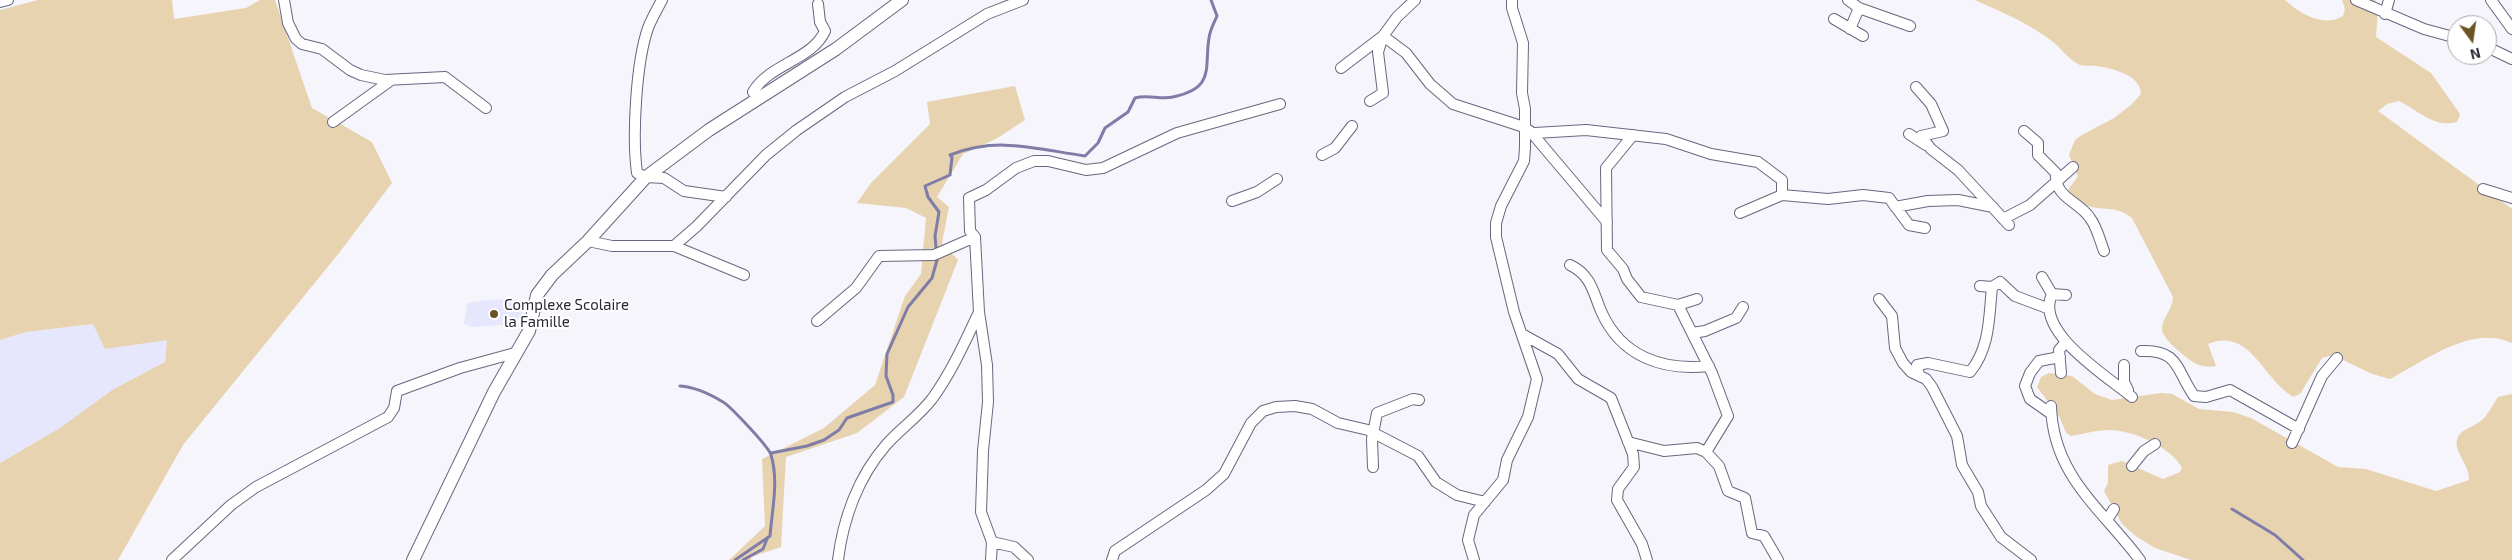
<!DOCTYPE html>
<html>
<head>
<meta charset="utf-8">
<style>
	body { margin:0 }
	#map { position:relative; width:2512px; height:560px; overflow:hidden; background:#f5f5fb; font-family:"Exo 2",sans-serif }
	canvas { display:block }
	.north { position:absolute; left:2447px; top:15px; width:50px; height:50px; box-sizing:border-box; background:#fff; border:1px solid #aaa9ae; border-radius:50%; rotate:166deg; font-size:14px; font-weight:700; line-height:20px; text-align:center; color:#2a2935 }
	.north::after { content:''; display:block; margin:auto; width:18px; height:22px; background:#6c5324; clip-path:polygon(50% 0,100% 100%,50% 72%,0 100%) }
</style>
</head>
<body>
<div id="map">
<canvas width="2512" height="560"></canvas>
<div class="north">N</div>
</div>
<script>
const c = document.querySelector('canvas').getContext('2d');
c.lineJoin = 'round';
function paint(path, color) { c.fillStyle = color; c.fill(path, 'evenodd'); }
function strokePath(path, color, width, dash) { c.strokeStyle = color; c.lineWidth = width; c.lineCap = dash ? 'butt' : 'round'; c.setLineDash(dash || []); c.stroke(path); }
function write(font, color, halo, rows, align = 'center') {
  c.font = font + ' "Exo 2",sans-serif'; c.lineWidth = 4; c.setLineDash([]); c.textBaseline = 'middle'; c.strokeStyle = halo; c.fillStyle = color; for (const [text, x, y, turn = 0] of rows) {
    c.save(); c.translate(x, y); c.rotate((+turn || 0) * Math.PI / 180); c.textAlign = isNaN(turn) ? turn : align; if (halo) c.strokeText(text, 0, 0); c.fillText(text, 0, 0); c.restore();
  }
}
paint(new Path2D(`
	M516 299 530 302 515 324 472 327 464 324 467 303 488 300Z
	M94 324 105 349 167 339 165 362 112 390 60 428 0 463V340L26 332Z`), '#e6e6fd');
paint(new Path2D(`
	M38 0H172L174 19 246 8 260 0H275L312 108 372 142 392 183 339 253 183 445 118 560H0V463L60 428 112 390 165 362 167 340 105 349 93 324 26 332 0 340V10Z
	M1975 0H2285C2300 14 2324 28 2343 16L2345 9 2342 0H2375L2378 7 2376 37 2431 73 2460 114 2457 122C2434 128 2419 111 2399 101L2387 104 2378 111 2512 209V343C2471 324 2425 361 2390 379L2372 374 2333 355 2322 358 2300 394 2293 397C2262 378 2250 327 2208 344L2216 366C2209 367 2204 367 2197 364 2188 360 2162 339 2162 329 2162 318 2173 309 2173 297L2132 218C2109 199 2089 220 2068 190L2078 176 2069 155 2075 140 2080 136 2114 118 2131 105 2141 94C2140 74 2113 69 2097 66 2091 65 2083 67 2078 64 2068 59 2061 48 2052 41 2028 23 2002 12 1975 0Z
	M1015 86 1025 120 996 139 963 154 937 197 949 207 942 243 958 260 904 397 857 433 786 457 781 547 751 557V560H729L765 526 762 459 824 428 875 385 905 296 921 274 926 218 906 208 857 203 871 183 930 124 927 102Z
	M2049 373 2072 376 2095 394 2112 400 2161 393 2172 394 2199 409 2233 412 2251 418 2338 467 2366 469 2436 491 2469 480C2469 466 2460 459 2457 447 2454 430 2471 429 2482 420 2488 415 2493 404 2498 397L2512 394V560H2191L2155 548 2137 537 2122 524 2104 491 2108 483V465L2122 461 2163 479 2180 472 2182 468C2171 447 2133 430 2109 430 2097 430 2083 434 2071 436L2066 433 2060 418 2037 387 2041 377Z`), '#e7d3b0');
strokePath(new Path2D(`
	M680 386C695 387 710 394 723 402 730 406 769 447 771 455 779 481 772 510 770 536L735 560
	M771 453 807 446 824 440 839 430 847 418 893 402V395L886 376 887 354 908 307 932 278 937 260 935 236 939 212 928 197 925 186 950 175 952 157 950 155C998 136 1036 149 1085 156L1098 143 1105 128 1128 112 1135 98C1148 94 1160 100 1173 97 1216 88 1204 67 1209 38 1210 30 1214 23 1217 16L1211 0
	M2232 509 2275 535 2303 560
	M743 560 763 549 767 539`), '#7f7da7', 3);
const minor = new Path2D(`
	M284 0 288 23 296 39 302 44 322 49 350 70 361 75 385 80 445 77 486 108
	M662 0C657 9 652 18 648 28 636 63 632 136 637 173L646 177 664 178 684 191 726 197
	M1848 0 1859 8 1850 29
	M2356 0 2424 29 2457 38
	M2491 0 2512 29
	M0 2 8 0
	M1859 8 1910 26
	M2385 14 2389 0
	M1834 19 1863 36
	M2487 47 2512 59
	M1341 68 1383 36 1397 17 1415 0
	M1916 87 1931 104 1943 131 1921 136 1931 149 1958 170 2009 225
	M757 98 753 92C769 64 812 60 825 31L820 22 818 4
	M1370 101 1383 93 1378 52 1383 36 1406 53 1430 84 1453 104 1524 127 1531 132 1607 222
	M333 122 390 81
	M2024 131 2038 143V155L2056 173C2054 198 2079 201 2090 218 2097 227 2100 241 2104 251
	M1535 133 1586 130 1666 139 1711 154 1758 162 1782 180V195L1740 213
	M1909 134 1926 145
	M1633 135 1606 168 1607 250 1623 269 1627 279 1641 297 1678 305 1712 373 1728 416 1706 452
	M1322 155 1335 148 1352 126
	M2483 189 2512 198
	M1782 195 1828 199 1863 195 1889 198 1909 225 1925 228
	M1232 201 1257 192 1277 179
	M1895 207 1928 201 1958 200 1993 207
	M2003 219 2030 205 2073 167
	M975 237 979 312 987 365 988 402 983 451 981 512 992 542 991 560
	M588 241 612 246H674L744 275
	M674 246 697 226 766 155 797 130 845 97 895 71 987 14 1023 0
	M1570 265C1591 275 1593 292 1601 311 1621 357 1663 371 1709 366
	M2042 277 2052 294C2034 332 2107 376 2132 397
	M1980 286 1992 287
	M2052 294 2066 295
	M1879 299 1892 316 1895 348 1903 363 1911 372 1926 379 1932 387 1957 436 1962 465 1978 492 1981 506 2001 537 2031 560
	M1678 305 1697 299
	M817 321 856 288 879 256 934 255 975 237 970 231 969 198 986 190 1016 168 1034 161H1048L1086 170 1103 168 1177 133 1280 104
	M1692 333 1705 331 1736 318 1743 307
	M1522 334 1558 354 1578 379 1611 398 1633 454 1634 467 1618 489 1617 500 1642 544 1647 560
	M2141 351C2179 349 2176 370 2194 396L2206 397 2230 390 2299 429
	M2124 365V382L2128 390
	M2061 373 2059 350 2066 342
	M1919 375 1917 365 1928 363 1970 372C1990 348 1989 317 1992 287L2000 282 2015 296 2047 308
	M2051 406C2053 476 2101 508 2140 560
	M2050 413 2030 399 2025 386 2030 373 2039 361 2060 357
	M1628 442 1664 451 1697 448 1706 452 1719 466 1728 491 1745 498 1752 533 1764 536 1778 560
	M2292 443 2322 376 2337 358
	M2132 466 2144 451 2155 444
	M1373 467 1372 439 1377 413 1413 399 1419 400
	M2107 520 2114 509
	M992 542 1014 547 1028 560
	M172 560 231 505 256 487 388 417 394 408 397 391 460 368 515 353
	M838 560C843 519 858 477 886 445 900 429 918 417 932 399 951 373 965 342 979 312
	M1112 560 1115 551 1206 490 1224 474 1251 423 1263 411 1276 407 1295 406 1312 409 1338 423 1368 430 1418 456 1436 482 1457 495 1485 502
	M1474 560 1468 540 1474 515 1503 480 1507 460 1528 417 1537 379 1514 312 1496 237V223L1501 206 1524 161 1525 148V109L1522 93 1523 43 1512 8V0`);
const tertiary = new Path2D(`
	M413 560 494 392 529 331 537 295 552 275 588 241 646 177 709 130 836 49 902 0`);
strokePath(minor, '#676781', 12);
strokePath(tertiary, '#676781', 14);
strokePath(minor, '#fff', 10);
strokePath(tertiary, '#fff', 12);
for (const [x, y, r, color] of [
	[494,314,5,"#6c5324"]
]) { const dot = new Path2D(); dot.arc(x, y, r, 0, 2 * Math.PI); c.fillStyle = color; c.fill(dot); strokePath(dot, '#fff', 2); }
write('15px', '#2a2935', '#fff', [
	["Complexe Scolaire",504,305],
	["la Famille",504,322]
], 'left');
</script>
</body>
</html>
